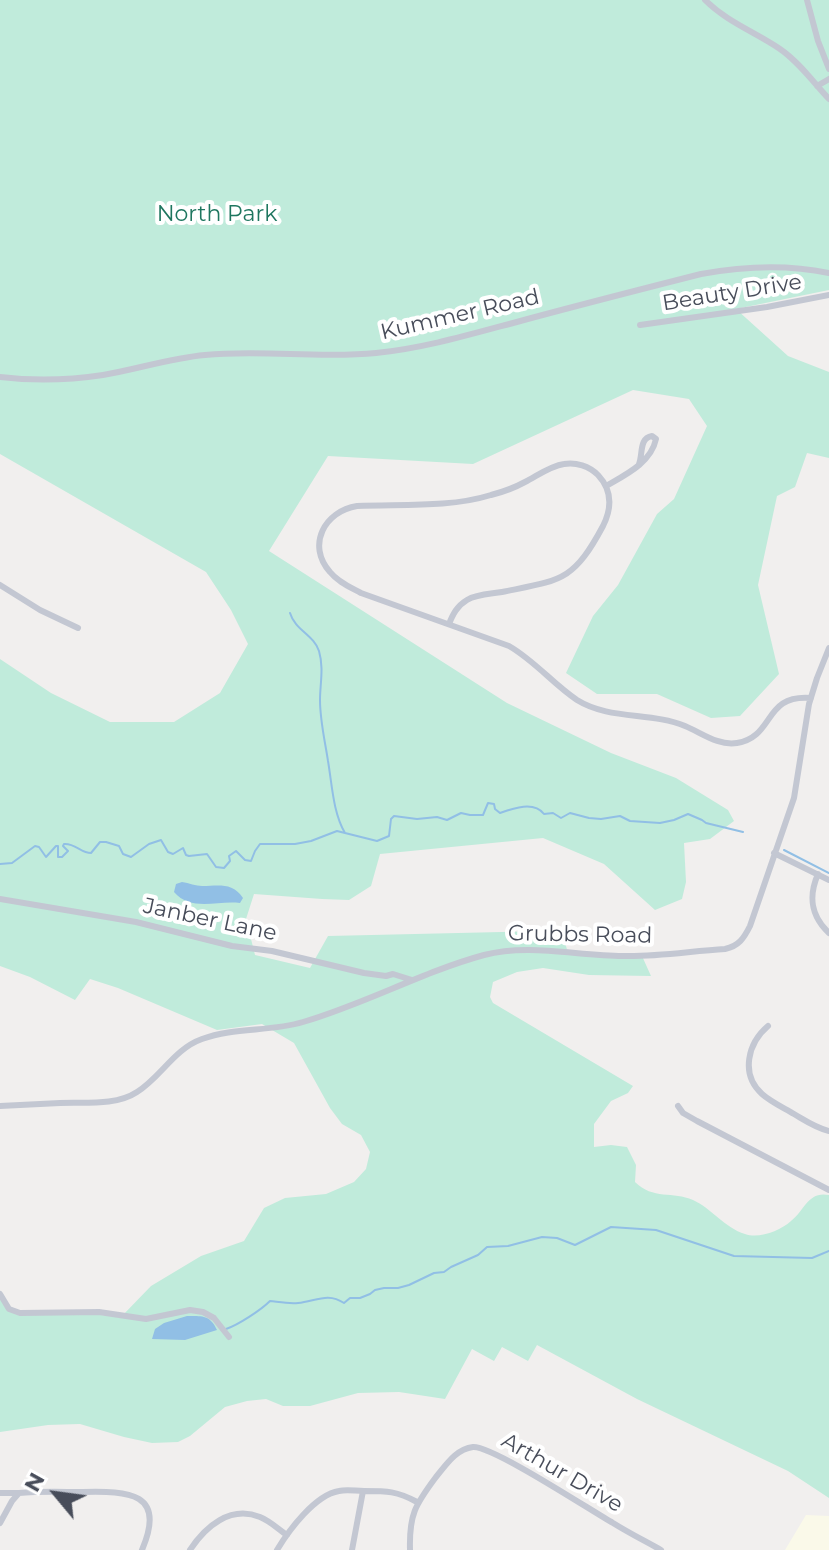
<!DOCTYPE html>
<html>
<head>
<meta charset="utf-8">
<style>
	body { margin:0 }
	#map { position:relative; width:829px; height:1550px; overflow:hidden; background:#f1efee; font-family:Montserrat,sans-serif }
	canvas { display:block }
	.north { position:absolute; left:16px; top:1454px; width:80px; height:80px; -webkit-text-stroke:6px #fff; paint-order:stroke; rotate:299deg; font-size:22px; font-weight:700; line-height:32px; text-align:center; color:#484d5a }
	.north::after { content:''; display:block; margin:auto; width:28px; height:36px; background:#484d5a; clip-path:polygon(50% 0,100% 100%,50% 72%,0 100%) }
</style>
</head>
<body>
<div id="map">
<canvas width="829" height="1550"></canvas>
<div class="north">N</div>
</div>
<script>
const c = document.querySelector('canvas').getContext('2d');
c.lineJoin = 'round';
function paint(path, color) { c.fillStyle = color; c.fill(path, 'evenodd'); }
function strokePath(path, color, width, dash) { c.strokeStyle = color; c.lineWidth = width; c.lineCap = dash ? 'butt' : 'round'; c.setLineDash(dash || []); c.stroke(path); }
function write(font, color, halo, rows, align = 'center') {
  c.font = font + ' Montserrat,sans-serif'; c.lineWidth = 8; c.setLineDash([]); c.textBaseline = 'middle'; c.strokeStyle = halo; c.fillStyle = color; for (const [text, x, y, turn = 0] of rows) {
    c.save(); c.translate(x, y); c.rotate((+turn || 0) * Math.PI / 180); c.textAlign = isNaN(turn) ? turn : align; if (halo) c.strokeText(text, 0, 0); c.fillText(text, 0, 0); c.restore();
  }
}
paint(new Path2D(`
	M806 1515 829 1516V1550H785Z`), '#faf9e9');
paint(new Path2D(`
	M0 0H829V290L736 309 788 356 829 372V458L807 453 795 487 777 496 758 585 779 674 740 716 711 718 657 694H597L566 673 593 616 618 585 657 514 674 499 707 426 689 399 633 390 473 464 328 456 269 551 507 703 611 753 676 778 728 810 734 821 710 839 684 843 686 882 682 899 655 910 604 864 543 838 380 854 371 886 349 900 322 899 254 894 246 919 255 955 310 968 328 936 545 931 564 939 568 953 642 956 651 976 589 975 543 968 517 972 493 982 490 997 493 1003 633 1086 628 1093 611 1101 594 1124V1147L611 1145 627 1147 636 1165 635 1182C653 1200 673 1191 693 1200 711 1208 725 1228 745 1234 759 1239 780 1231 791 1221 805 1210 808 1191 829 1195V1498L788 1471 637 1399 537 1345 528 1361 502 1347 494 1361 472 1349 445 1399 399 1392 358 1393 310 1406H283L266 1399 247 1401 225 1407 190 1436 178 1442 152 1443 124 1437 80 1424 48 1425 0 1432V1294L13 1311 122 1316 151 1286 201 1256 244 1241 264 1208 285 1198 326 1194 354 1182 366 1169 370 1152 361 1135 342 1124 330 1108 294 1043 262 1024 217 1030 118 988 90 979 75 1000 30 977 0 966V659L51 693 110 722H174L220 693 248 644 231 610 206 572 0 454Z`), '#c0ebdb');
paint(new Path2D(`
	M182 882C189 883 196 886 202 886 219 886 232 882 243 898L240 903C218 900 191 912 174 892L176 884Z
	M187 1316C203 1316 210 1315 217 1330L185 1340 152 1339 155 1329 164 1323Z`), '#91bfe5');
strokePath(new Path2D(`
	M290 613C295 630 314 635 319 651 324 668 320 684 320 700 320 721 325 741 328 761 332 784 333 813 345 833
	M784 850 829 873
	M0 864 12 863 35 846 39 847 46 857 56 846H58V857H62L68 851 63 846 64 844C75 843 81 853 91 853L100 842H106L119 846 123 854 131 857 149 844 161 840 168 852 173 854 183 848 186 855 189 856 207 854 216 867 224 868 230 861 229 856 236 851 245 860 251 861 255 851 260 844H295L311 841 337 831 377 841 389 836 391 819 394 816 417 819 437 817 447 820 461 813 470 815H483L488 803 494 804 495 809 500 813C514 808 534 801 544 814L553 813 561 818 570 813 589 818 601 819 620 816 630 821 660 823 674 820 688 814 702 820 706 823 743 832
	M226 1329C238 1325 261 1310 270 1301 279 1302 289 1304 298 1303 316 1301 328 1292 344 1303L350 1298H360L370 1294 375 1290 384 1288H398L409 1285 434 1273 444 1272 451 1267 478 1255 487 1247 508 1246 542 1237 557 1238 575 1245 611 1227 656 1230 734 1256 812 1258 829 1251`), '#91bfe5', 2);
strokePath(new Path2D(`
	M705 0C727 22 755 32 780 49 799 62 813 82 829 99
	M807 0 818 41 829 69
	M817 86 829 79
	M640 325 767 307 829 295
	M0 377C34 381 70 380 103 375 138 369 171 358 205 355 262 349 319 359 376 353 426 348 475 333 524 320 583 304 642 289 701 274 744 266 786 264 829 273
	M606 486C625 475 651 463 656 439L652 436C639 438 643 454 639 464
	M0 585 40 610 78 628
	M449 624C453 614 457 606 467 600 477 594 491 594 502 592 561 580 573 582 603 526 612 508 612 490 598 475 589 466 576 462 564 464 550 466 537 476 525 482 514 488 503 492 491 495 449 508 401 504 357 506 325 511 306 545 330 572 338 582 350 587 361 593L509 646C535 661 553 684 577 700 609 720 651 712 685 726 702 733 718 746 737 743 775 737 763 694 811 698
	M774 853 829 880
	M818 874C808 897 811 916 829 933
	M0 899 136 922 232 946 272 951 364 973 386 976 393 974 412 980
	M768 1026C748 1043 740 1074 762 1094 771 1102 784 1108 794 1114 806 1121 816 1128 829 1131
	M0 1106C20 1105 40 1104 60 1103 85 1102 116 1106 137 1092 161 1077 174 1049 202 1039 234 1027 270 1032 303 1022 365 1004 422 972 484 955 529 943 577 956 623 956 657 957 691 951 725 949 739 946 744 938 750 926L794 798 809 704 817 678 829 648
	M678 1106 683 1113 697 1121 829 1190
	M0 1294 9 1309 20 1313 99 1312 146 1319 190 1310 203 1312 214 1318 229 1337
	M0 1493H19L12 1501 0 1523
	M19 1493C40 1491 62 1492 83 1492 128 1491 167 1492 142 1550
	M190 1550C205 1527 230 1505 260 1517 270 1521 278 1529 287 1535
	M277 1550C289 1530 315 1495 339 1491 347 1489 355 1491 364 1491 387 1491 397 1491 417 1502
	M352 1550 363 1491
	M410 1550C409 1515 415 1505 436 1477 446 1465 456 1449 473 1447 493 1446 590 1510 613 1523 629 1533 645 1541 661 1550`), '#c3c7d2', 6);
write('22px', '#1e765f', '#fff', [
	["North Park",217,215]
]);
write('22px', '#484d5a', '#fff', [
	["Beauty Drive",732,293,-9],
	["Kummer Road",460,315,-13],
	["Janber Lane",210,920,12],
	["Grubbs Road",580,935,1],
	["Arthur Drive",562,1473,30]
]);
</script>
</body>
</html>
